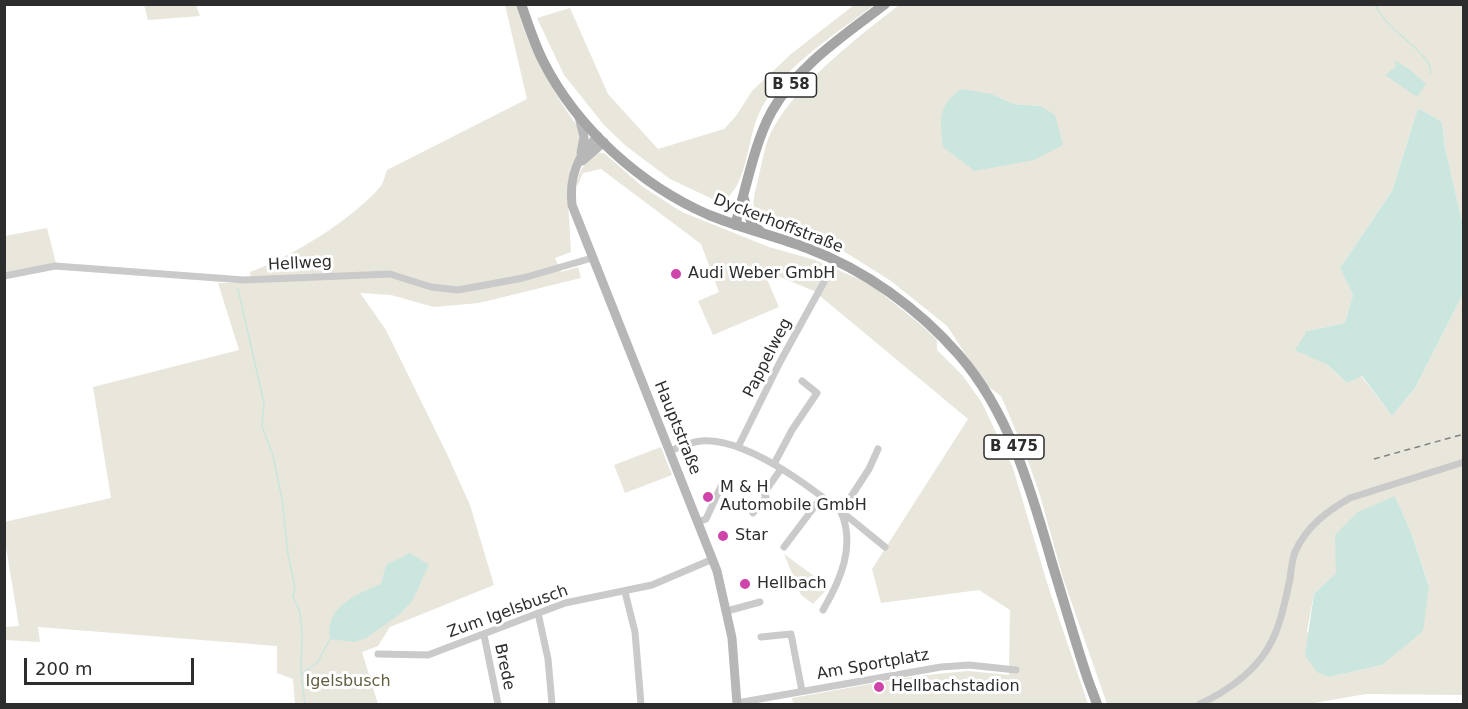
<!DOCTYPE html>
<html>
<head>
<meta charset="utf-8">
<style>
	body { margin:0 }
	#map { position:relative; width:1468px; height:709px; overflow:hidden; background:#fff; font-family:"DejaVu Sans",sans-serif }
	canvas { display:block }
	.frame { position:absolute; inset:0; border:6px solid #2d2d2d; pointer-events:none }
	.scale { position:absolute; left:24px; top:658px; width:170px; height:27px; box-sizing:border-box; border:3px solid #2d2d2d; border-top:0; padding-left:8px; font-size:18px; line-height:21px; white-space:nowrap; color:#2d2d2d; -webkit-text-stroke:4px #fff; paint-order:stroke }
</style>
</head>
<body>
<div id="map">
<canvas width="1468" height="709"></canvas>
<div class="frame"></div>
<div class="scale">200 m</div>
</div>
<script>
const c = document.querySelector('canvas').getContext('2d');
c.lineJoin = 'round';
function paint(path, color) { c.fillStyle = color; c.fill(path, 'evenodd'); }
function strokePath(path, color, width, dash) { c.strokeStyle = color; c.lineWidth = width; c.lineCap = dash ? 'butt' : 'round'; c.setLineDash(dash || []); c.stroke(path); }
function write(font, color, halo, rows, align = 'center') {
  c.font = font + ' "DejaVu Sans",sans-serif'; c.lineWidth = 6; c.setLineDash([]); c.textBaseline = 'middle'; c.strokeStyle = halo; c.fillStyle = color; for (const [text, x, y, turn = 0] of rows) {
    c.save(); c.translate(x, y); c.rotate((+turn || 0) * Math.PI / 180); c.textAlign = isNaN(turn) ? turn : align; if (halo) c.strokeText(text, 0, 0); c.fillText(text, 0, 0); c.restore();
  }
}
paint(new Path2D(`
	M144 5H196L200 16 148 20Z
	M505 5H516C530 52 550 87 578 127L581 138 568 201 571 252 555 258 561 272 578 267 581 278 479 303 434 307 391 295 360 293 386 330 447 454 470 505 494 585 390 627 378 646 362 652 378 704H295L293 679 277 673V646L38 627 40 642 5 640V627L19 626 5 541 4 522 111 498 93 387 239 350 218 283H252L250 272C291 257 352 220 380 187 384 182 385 175 387 170L527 99Z
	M854 5H874C835 35 777 70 758 116 746 144 748 186 721 203L670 179 626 146 604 125 564 75 537 18 570 8 608 94 658 149 724 129 736 116 752 91 791 54Z
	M899 5H1463V225L1445 148 1442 122 1418 108 1392 191 1340 268 1353 295 1345 323 1307 331 1328 365 1347 383 1361 376 1392 416 1415 388 1463 294V695L1366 694 1309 704H1107L1063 578 1039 492 1024 450 1001 396 986 385 947 326 891 281 837 247 758 219C749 206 756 190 759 175 762 163 764 150 768 139 790 88 856 39 899 5ZM992 94 1014 104 1040 106 1034 160ZM1395 496 1412 535 1429 585 1382 665 1329 677 1307 631 1314 594 1336 573Z
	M599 153H604L643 187 682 212 769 247 815 260 870 284 920 324 937 340V350L963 376 982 403 1013 468 1048 586 1088 704H793L792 698 903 678 946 673 968 671 1009 675 1010 610 979 590 881 603 872 569 968 419 814 291 763 270 779 307 713 335 698 301 719 292 701 244 601 169 583 173 577 187C577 172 585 160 599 153Z
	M47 228 56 263 5 272V236Z
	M661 447 672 475 625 493 614 465Z
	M784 554 829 587 813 604 801 595Z`), '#e9e6dc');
paint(new Path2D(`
	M1394 60 1409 69 1426 84 1417 97 1385 75 1396 67Z
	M961 89 992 94 1014 104 1040 106 1055 115 1063 145 1034 160 975 171 943 147C940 119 937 107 961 89Z
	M1418 108 1442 122 1445 148 1463 225V294L1415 388 1392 416 1362 376 1347 383 1328 365 1295 350 1307 331 1345 323 1353 295 1340 268 1392 191Z
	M1395 496 1412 535 1429 586 1423 631 1382 665 1329 677 1317 672 1305 655 1314 594 1336 573 1335 535 1358 512Z
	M410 553 429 565 412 601 400 614 366 638 355 642 330 639C324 607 357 594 381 584L386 565Z`), '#cae6de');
strokePath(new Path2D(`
	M1375 4C1386 32 1431 51 1431 73
	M238 289 264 403 262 426 273 456 282 499 288 554 295 588 293 597 300 612 302 634 301 674 305 704
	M301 674 317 663 330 639`), '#cae6de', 1.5);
strokePath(new Path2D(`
	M4 276 55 266 244 280 390 274 431 287 458 290 523 278 592 258
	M738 447 780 362 824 282
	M670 451C680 447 690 442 701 441 756 436 843 513 885 547
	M774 464 792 430 817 393 802 381
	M753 513 766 497 764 493 781 469
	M698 522 706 519 723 482
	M784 547 821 498
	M625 592 635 632 641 704
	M823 610C840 581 856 546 841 512L869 469 878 449
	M727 611 760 602
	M538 613 548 659 552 704
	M484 635 498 704
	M761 637 791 634 802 691
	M378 654 428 655 565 603 652 585 713 559
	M737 703 941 667 969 665 1016 670
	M1200 704C1223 693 1246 678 1262 657 1279 635 1284 606 1290 579 1291 570 1292 560 1295 552 1306 527 1327 511 1350 498L1464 462`), '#cacaca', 7);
strokePath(new Path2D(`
	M579 117 584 137 581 153
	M598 136C577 155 569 177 572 205L717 571 732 638 737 704
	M582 161 604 142`), '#b7b7b7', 9);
strokePath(new Path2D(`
	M521 4C528 24 534 43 543 61 577 128 640 185 709 215 741 228 775 236 807 248 865 270 918 308 959 355 1010 414 1031 490 1052 563 1064 602 1075 641 1088 680L1097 704
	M744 199 752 224 761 232
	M735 225C746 190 754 143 772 111 797 66 845 35 885 4`), '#a5a5a5', 10);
strokePath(new Path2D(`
	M1374 459 1464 434`), '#828282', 1.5, [6, 4.5]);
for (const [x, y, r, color] of [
	[676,274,6,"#cf44ab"],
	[708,497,6,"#cf44ab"],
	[723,536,6,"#cf44ab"],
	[745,584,6,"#cf44ab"],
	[879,687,6,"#cf44ab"]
]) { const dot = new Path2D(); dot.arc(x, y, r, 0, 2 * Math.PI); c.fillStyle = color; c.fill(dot); strokePath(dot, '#fff', 2); }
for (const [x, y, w] of [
	[791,85,51],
	[1014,447,60]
]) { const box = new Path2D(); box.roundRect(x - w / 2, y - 12, w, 24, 4.5); c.fillStyle = '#fff'; c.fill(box); strokePath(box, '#2d2d2d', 1.5); }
write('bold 15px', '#2d2d2d', null, [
	["B 58",791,85],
	["B 475",1014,447]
]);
write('16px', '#2d2d2d', '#fff', [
	["Dyckerhoffstraße",778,224,21],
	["Hellweg",300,264,-3],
	["Pappelweg",768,358,-63],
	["Hauptstraße",677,428,68],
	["Zum Igelsbusch",508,612,-20],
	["Am Sportplatz",873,665,-10],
	["Brede",504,667,78]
]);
write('16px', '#2d2d2d', '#fff', [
	["Audi Weber GmbH",688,274],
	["M & H",720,488],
	["Automobile GmbH",720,506],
	["Star",735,536],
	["Hellbach",757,584],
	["Hellbachstadion",891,687]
], 'left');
write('16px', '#635e40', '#fff', [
	["Igelsbusch",348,682]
]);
</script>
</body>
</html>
